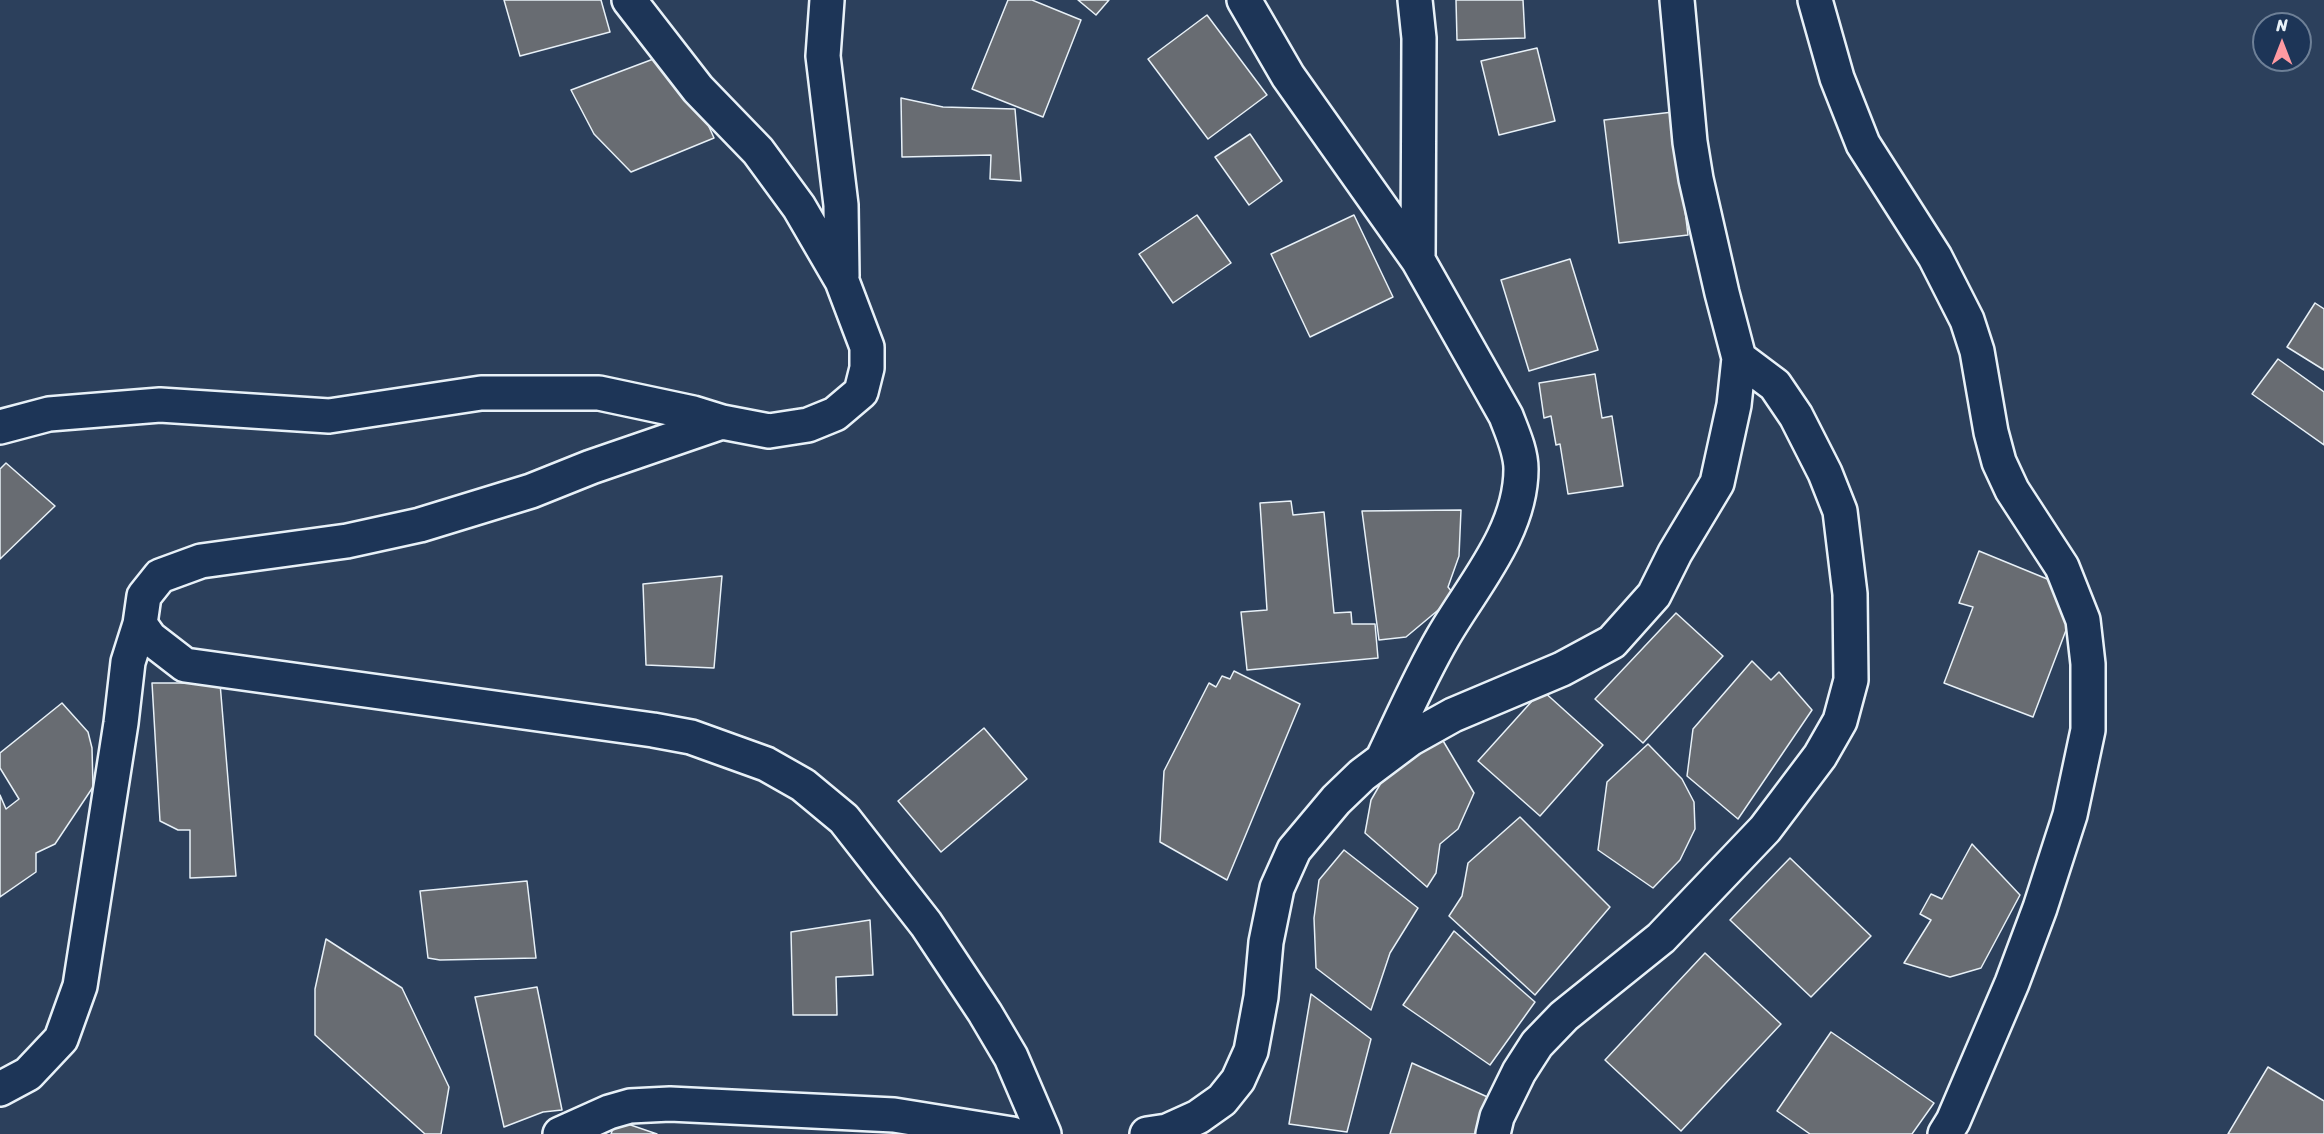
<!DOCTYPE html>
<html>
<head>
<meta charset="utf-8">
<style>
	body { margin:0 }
	#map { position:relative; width:2324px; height:1134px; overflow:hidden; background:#2c405c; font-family:Sriracha,sans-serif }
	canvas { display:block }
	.north { position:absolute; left:2252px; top:12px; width:60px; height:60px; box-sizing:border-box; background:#1d3557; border:2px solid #6e8097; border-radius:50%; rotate:0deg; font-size:16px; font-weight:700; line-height:24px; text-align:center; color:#e8f1f8 }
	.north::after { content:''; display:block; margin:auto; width:21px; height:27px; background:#ff9aa2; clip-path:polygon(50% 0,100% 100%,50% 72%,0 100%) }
</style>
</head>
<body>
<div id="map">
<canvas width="2324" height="1134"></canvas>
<div class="north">N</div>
</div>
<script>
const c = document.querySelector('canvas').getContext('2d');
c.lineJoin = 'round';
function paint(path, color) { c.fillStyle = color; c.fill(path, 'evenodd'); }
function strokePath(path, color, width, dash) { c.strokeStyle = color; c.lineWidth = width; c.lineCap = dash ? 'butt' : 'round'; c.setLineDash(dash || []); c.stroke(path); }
const building = new Path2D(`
	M504 0H601L610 32 520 56Z
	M1008 0H1032L1081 20 1043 117 972 89Z
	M1078 0H1109L1096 15Z
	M1456 0H1523L1525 38 1457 40Z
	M1207 15 1267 95 1208 139 1148 59Z
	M1537 48 1555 121 1499 135 1481 61Z
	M664 55 694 93 714 138 631 172 594 134 571 90Z
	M901 98 943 107 1015 109 1021 181 990 179 991 155 902 157Z
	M1673 112 1688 235 1619 243 1604 120Z
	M1250 134 1282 181 1249 205 1215 157Z
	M1197 215 1231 263 1173 303 1139 254Z
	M1354 215 1393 297 1310 337 1271 254Z
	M1570 259 1598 350 1529 371 1501 280Z
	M2315 303 2324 309V370L2287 347Z
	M2278 359 2324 392V445L2252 394Z
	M1595 374 1602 418 1612 416 1623 486 1568 494 1560 444 1556 445 1551 416 1544 418 1539 383Z
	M6 463 55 506 0 559V469Z
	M1291 501 1293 515 1324 512 1334 613 1351 612 1352 624H1375L1378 658 1247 670 1241 612 1267 610 1260 503Z
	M1461 510 1459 556 1448 587 1455 596 1406 637 1379 640 1362 511Z
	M1979 551 2057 583 2068 625 2033 717 1944 683 1973 607 1959 603Z
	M722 576 714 668 646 665 643 584Z
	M1676 613 1723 656 1643 743 1595 699Z
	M1752 661 1771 680 1779 672 1812 710 1738 819 1687 776 1693 729Z
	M1234 671 1300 704 1227 880 1160 842 1164 771 1209 683 1216 687 1222 676 1230 679Z
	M152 683H220L236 876 190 878V830H178L160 821Z
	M1542 690 1603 745 1540 816 1478 761Z
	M62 703 88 732 92 748 93 787 55 844 36 853V872L0 897V795L6 809 19 799 0 768V753Z
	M984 728 1027 779 941 852 898 801Z
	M1442 739 1474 793 1458 829 1440 844 1436 873 1427 887 1365 833 1371 800 1389 769Z
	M1648 744 1682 779 1694 802 1695 829 1680 860 1653 888 1598 850 1607 782Z
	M1520 817 1610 907 1535 995 1449 916 1462 896 1468 863Z
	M1972 844 2020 895 1981 968 1950 977 1904 963 1931 920 1920 914 1931 894 1942 899Z
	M1344 850 1418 908 1390 953 1371 1010 1316 968 1314 918 1319 880Z
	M1790 858 1871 936 1811 997 1730 920Z
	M527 881 536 958 440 960 428 958 420 891Z
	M870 920 873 975 836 977 837 1015H793L791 932Z
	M1454 931 1535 1002 1490 1065 1403 1005Z
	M326 939 402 988 449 1087 441 1134H425L315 1035V989Z
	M1705 953 1781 1024 1681 1131 1605 1060Z
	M537 987 562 1110 543 1112 504 1127 475 997Z
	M1311 994 1371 1039 1347 1132 1289 1124Z
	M1831 1032 1934 1103 1912 1134H1810L1777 1111Z
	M1412 1063 1492 1099 1482 1134H1390Z
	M2268 1067 2324 1101V1134H2228Z
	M616 1120 657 1134H611Z`);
paint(building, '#686c72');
strokePath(building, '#e8f1f8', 1.5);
const minor = new Path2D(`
	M827 0 823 56 841 205 842 276
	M1244 0 1288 76 1418 260 1506 416C1512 432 1521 451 1521 469 1521 532 1473 585 1443 637 1421 675 1403 716 1384 756
	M1415 0 1419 38 1418 260
	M1815 0 1837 78 1863 144 1935 257 1967 320 1977 351 1991 432 1999 462 2012 490 2062 567 2083 620 2088 664V730L2070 815 2040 908 2012 983 1953 1121 1945 1134
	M722 422 591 467 531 491 420 525 347 541 201 561 160 576 144 596 140 624 150 638 185 665 653 730 691 737 766 764 803 785 844 819 926 924 985 1013 1011 1057 1044 1134
	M0 427 49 414 160 405 329 416 481 393H599L693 413 722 422 769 431 808 425 835 414 861 392 867 368V347L842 281 799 207 758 151 698 89 629 0
	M0 1089 28 1074 61 1039 80 986 121 723 128 662 140 624
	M560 1134 609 1112 630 1106 670 1104 894 1115 1012 1134
	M1147 1134 1167 1131 1198 1117 1222 1100 1238 1080 1251 1051 1261 997 1266 942 1277 888 1294 850 1336 800 1362 775 1410 739 1453 715 1562 669 1612 642 1654 595 1675 553 1717 483 1734 405 1739 358 1722 293 1696 179 1690 142 1677 0
	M1493 1134 1497 1117 1519 1072 1537 1044 1564 1016 1661 938 1765 829 1820 756 1840 721 1851 680 1850 594 1840 511 1825 473 1796 416 1775 385 1739 358`);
strokePath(minor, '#e8f1f8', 38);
strokePath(minor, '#1d3557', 33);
</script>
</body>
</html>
